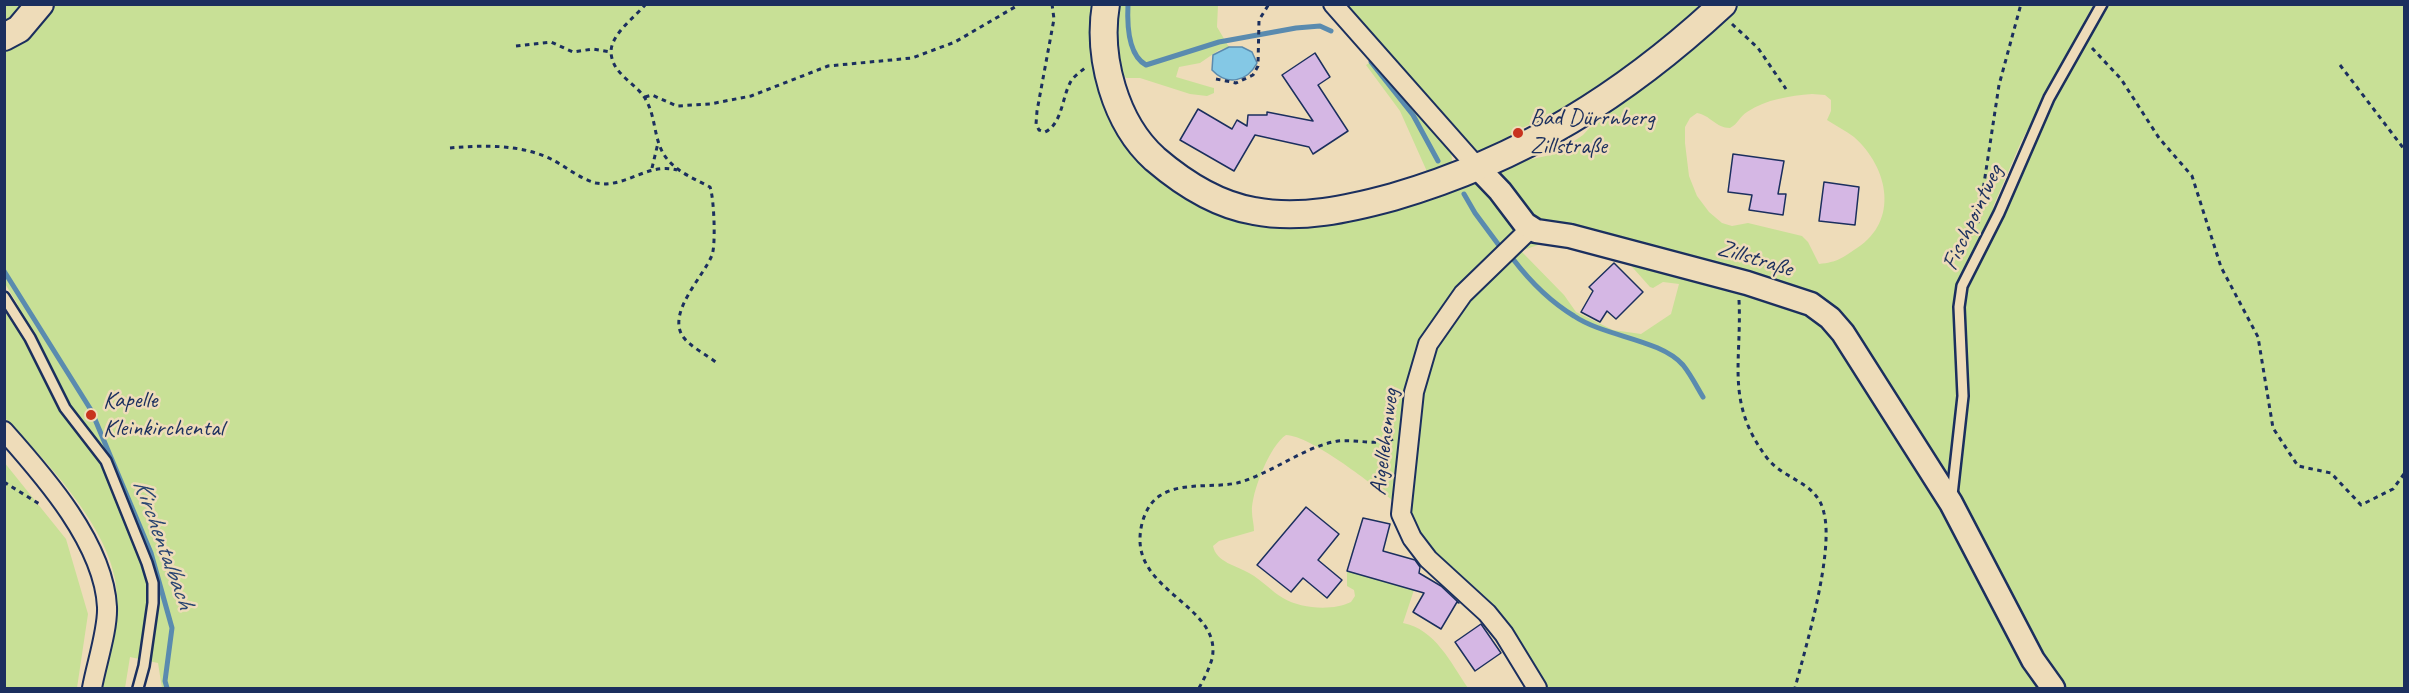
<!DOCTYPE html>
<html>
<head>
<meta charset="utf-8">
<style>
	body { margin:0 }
	#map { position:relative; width:2409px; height:693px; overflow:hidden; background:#eedcb9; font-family:Caveat,sans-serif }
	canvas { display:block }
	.frame { position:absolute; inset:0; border:6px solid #1b2f5e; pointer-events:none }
</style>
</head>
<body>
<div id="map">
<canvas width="2409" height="693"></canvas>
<div class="frame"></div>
</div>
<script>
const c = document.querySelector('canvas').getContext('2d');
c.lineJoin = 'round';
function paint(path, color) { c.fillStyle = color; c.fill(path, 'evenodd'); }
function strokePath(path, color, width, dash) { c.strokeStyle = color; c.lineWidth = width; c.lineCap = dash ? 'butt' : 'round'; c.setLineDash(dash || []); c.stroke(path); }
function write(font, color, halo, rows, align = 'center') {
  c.font = font + ' Caveat,sans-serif'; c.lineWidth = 5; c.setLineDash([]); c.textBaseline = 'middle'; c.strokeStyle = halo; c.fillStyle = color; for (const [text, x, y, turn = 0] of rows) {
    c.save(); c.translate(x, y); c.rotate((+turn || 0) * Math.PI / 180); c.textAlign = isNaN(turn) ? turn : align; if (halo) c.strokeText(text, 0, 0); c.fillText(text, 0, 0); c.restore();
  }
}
paint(new Path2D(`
	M4 5H26L6 24Z
	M50 5H1096L1133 149 1305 225 1343 223 1472 183 1514 163 1555 154 1583 135 1604 112 1735 5H2093L2021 142 1993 207 2004 211 2047 114 2107 5H2404V688H1543L1408 521 1410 459 1438 317 1394 505 1391 499C1369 482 1311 436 1286 435 1270 445 1251 493 1252 512 1252 518 1254 524 1254 531L1219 541 1213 546C1216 562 1237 566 1249 573 1262 580 1271 591 1283 598 1301 609 1333 611 1351 602L1355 596 1354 590 1347 586V571L1414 590 1403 623C1435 629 1451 663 1468 688H162L158 663 130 657 125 688H103C108 657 121 610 115 579 104 521 44 459 5 418V311L18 305 4 282 5 51 39 27ZM1812 94 1825 95 1831 100V111L1827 120C1835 125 1846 131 1854 137 1889 168 1899 221 1857 248 1842 258 1838 262 1819 264L1808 242 1802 236 1748 223 1732 226 1722 223 1709 212 1697 196 1689 176 1685 143V127L1690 118 1697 113C1710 115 1716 128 1730 128 1738 124 1740 116 1747 112 1767 99 1789 96 1812 94ZM1549 241 1626 260 1650 287 1653 288 1663 282 1679 284 1671 314 1641 334 1613 330 1576 312 1564 295 1522 252H1518Z
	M1116 5H1218L1217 27 1229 47 1219 50 1200 63 1179 67 1176 77 1210 87 1214 88V93L1207 96 1190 94 1140 78H1126L1118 71 1114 36Z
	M1340 5H1708L1597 95 1522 128 1480 154Z
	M1374 60 1451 149 1452 161 1449 167 1429 176 1400 111 1366 65Z
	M4 462 66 539 88 614 77 688H5Z`), '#c8e096');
const water = new Path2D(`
	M1229 47H1242L1252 52 1257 63C1247 82 1227 86 1212 70L1213 55Z`);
paint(water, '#84c8e5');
strokePath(water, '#5a8baf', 1.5);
strokePath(new Path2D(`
	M1128 4C1127 24 1128 55 1146 65L1219 42 1296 28 1320 26 1331 31
	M1371 62 1413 115 1438 161
	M1464 194 1475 213 1498 244
	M1513 259C1529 280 1551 302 1574 316 1605 337 1660 339 1683 365 1691 375 1697 387 1703 397
	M4 271 91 410
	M94 417 151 553 172 628 165 681 167 688`), '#5a8baf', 5);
const building = new Path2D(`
	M1315 53 1330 77 1318 85 1348 131 1313 154 1309 147 1255 135 1234 171 1180 140 1198 109 1232 129 1237 120 1247 126 1248 115H1267V112L1313 121 1282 75Z
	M1733 154 1784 161 1778 194H1786L1783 215 1749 210 1752 195 1728 192Z
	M1824 182 1859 187 1855 225 1819 221Z
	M1614 263 1643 292 1616 319 1607 311 1600 322 1581 312 1593 291 1589 287Z
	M1306 507 1339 534 1318 560 1342 580 1327 598 1303 578 1291 592 1257 565Z
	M1363 518 1390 524 1383 551 1415 560 1420 567 1419 573 1441 586 1459 603 1457 602 1441 629 1413 612 1424 593 1347 571Z
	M1481 624 1501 653 1475 671 1455 642Z`);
paint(building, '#d5b7e4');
strokePath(building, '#1b2f5e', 1.5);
const service = new Path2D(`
	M4 297 30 338 65 408 106 461 147 563 153 583V603L144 666 138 688
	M1952 495 1963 396 1959 307 1962 286 1999 213 2049 98 2102 4`);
const minor = new Path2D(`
	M1333 4 1478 168
	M1530 229 1463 294 1428 344 1414 392 1401 514 1412 538 1428 559 1487 613 1504 634 1537 688
	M4 431C45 477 104 544 107 607 108 630 96 665 92 688`);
const tertiary = new Path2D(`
	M1478 168 1500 191 1525 224 1536 231 1570 236 1747 283 1811 304 1830 318 1843 333 1951 503 2033 660 2053 688`);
const secondary = new Path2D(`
	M1106 4C1097 57 1115 123 1155 159 1183 183 1218 205 1254 211 1300 220 1349 209 1393 197 1523 159 1625 95 1723 4
	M4 37 19 29 40 4`);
strokePath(service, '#1b2f5e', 14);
strokePath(minor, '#1b2f5e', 22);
strokePath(tertiary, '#1b2f5e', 27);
strokePath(secondary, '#1b2f5e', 30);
strokePath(new Path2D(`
	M646 4C635 17 611 34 611 52 612 75 637 83 646 100 657 119 653 143 668 160 679 173 695 179 710 187 714 197 716 245 712 255 704 276 668 311 682 335 688 346 708 355 718 364
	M1052 4 1054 19 1037 111 1036 124 1039 130 1045 132C1062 124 1062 98 1070 83 1073 76 1082 71 1087 66
	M1732 24 1758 48 1786 89
	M516 46 551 42 573 52 593 49 611 52
	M2092 48 2121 79 2159 138 2192 176 2221 267 2258 337 2273 428 2298 466 2331 473 2361 505 2393 489 2404 474
	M2340 65 2404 149
	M1216 79 1236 83 1253 75 1258 66 1259 20 1269 4
	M645 97 652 95 677 106 710 104 751 96 828 66 912 58 955 42 1020 4
	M450 148C483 145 520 144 551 159 565 166 580 179 596 183 625 189 647 162 677 170
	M652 168 658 143
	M1978 223 1999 85 2021 4
	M1739 300C1742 363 1725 402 1767 458 1785 481 1817 481 1824 513 1834 553 1806 646 1795 688
	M4 482 41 505
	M1199 688C1204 679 1209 669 1212 659 1223 608 1139 593 1140 539 1140 523 1147 503 1161 495 1182 482 1213 488 1237 483 1271 474 1305 446 1338 441 1357 439 1375 446 1393 439`), '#1b2f5e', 3, [4.5, 4.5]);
strokePath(service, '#eedcb9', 9);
strokePath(minor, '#eedcb9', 18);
strokePath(tertiary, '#eedcb9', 22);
strokePath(secondary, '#eedcb9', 26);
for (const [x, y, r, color] of [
	[1518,133,6,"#c8321e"],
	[91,415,6,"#c8321e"]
]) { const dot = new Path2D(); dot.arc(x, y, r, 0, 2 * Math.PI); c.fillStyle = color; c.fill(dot); strokePath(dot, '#eedcb9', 2); }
write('24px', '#1b2f5e', '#eedcb9', [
	["Bad Dürrnberg",1530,119],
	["Zillstraße",1530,147],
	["Kapelle",103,401],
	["Kleinkirchental",103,429]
], 'left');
write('24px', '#1b2f5e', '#eedcb9', [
	["Fischpointweg",1973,218,-65],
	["Zillstraße",1755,259,17],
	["Aigellehenweg",1385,442,-83]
]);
write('italic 26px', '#2b4672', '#eedcb9', [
	["Kirchentalbach",163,544,70]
]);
</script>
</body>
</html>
